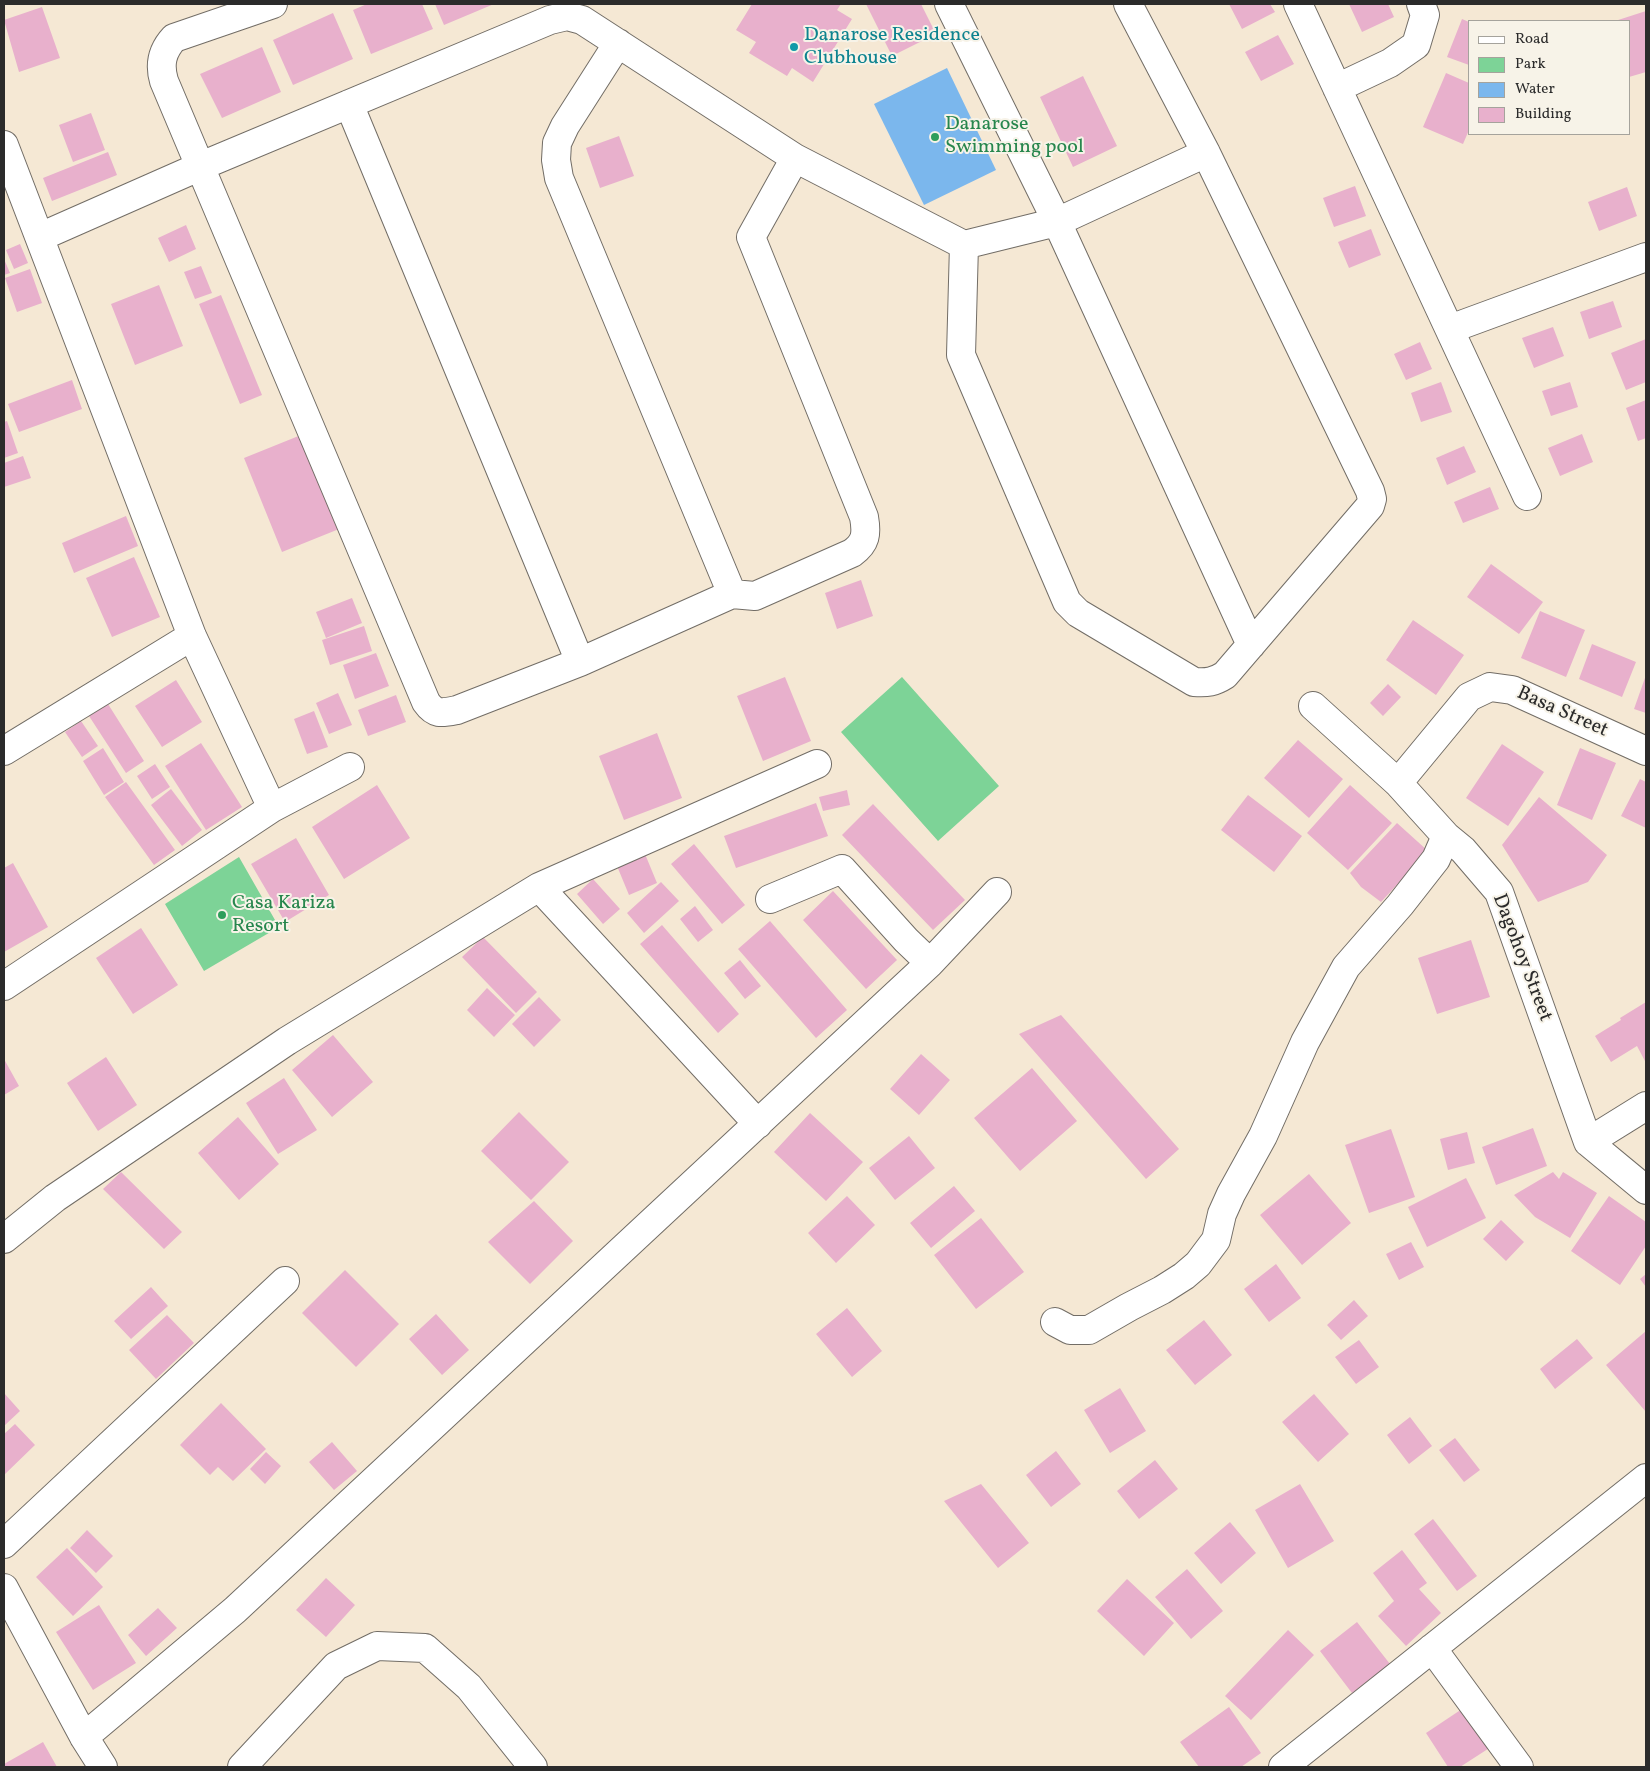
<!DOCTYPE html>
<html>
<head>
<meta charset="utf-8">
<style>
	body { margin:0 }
	#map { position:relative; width:1650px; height:1771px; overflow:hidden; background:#f5e8d4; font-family:Vollkorn,serif }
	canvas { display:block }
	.frame { position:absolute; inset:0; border:5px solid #2b2b2b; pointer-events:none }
	.legend { position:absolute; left:1468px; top:20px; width:162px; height:115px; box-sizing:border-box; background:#f7f3e8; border:1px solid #a5a39c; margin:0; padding:6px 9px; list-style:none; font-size:15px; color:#2b2b2b }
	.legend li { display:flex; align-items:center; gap:10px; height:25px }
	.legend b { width:25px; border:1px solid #a5a39c }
</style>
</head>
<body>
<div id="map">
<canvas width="1650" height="1771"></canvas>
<div class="frame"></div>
<ul class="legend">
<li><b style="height:6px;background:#fff"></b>Road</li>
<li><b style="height:14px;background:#7dd397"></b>Park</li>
<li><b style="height:14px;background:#7bb7ed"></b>Water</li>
<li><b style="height:14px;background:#e8b0cc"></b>Building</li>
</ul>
</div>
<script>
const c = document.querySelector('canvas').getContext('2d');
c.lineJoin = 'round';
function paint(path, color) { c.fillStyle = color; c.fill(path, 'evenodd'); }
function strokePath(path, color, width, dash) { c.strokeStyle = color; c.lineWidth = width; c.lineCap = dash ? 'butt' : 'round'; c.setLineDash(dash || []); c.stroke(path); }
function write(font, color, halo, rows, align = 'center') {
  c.font = font + ' Vollkorn,serif'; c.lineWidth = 4; c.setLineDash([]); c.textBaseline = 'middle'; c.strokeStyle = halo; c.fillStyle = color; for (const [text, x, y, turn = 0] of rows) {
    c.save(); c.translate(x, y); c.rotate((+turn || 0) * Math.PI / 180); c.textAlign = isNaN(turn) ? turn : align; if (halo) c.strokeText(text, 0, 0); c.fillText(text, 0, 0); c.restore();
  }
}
paint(new Path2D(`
	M902 677 999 786 938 841 841 732Z
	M239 857 279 927 204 971 165 904Z`), '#7dd397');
paint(new Path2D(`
	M947 68 996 170 924 205 874 104Z`), '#7bb7ed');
paint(new Path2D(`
	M367 4H422L433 29 371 54 353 10Z
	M435 4H494L444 25Z
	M752 4H841L837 10 852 19 813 82 792 68 787 76 749 53 756 42 736 30Z
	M866 4H921L936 34 892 56Z
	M1229 4H1270L1275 12 1242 29Z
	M1349 4H1388L1394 17 1362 32Z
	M42 7 60 58 19 72 4 20Z
	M1646 11V72L1629 77V21H1615Z
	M333 13 353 59 293 85 273 40Z
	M1462 19 1469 22V65L1447 57Z
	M1278 35 1294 64 1261 81 1245 52Z
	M262 47 281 92 222 118 200 74Z
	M1446 73 1469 83V130L1463 144 1423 127Z
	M1083 76 1117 146 1073 167 1040 97Z
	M91 113 105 150 73 162 59 125Z
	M619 136 634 176 600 188 586 148Z
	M108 152 117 175 52 201 43 178Z
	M1355 186 1366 216 1334 227 1323 198Z
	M1627 187 1637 216 1599 231 1588 202Z
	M186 225 196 249 169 262 158 238Z
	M1371 229 1381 255 1349 268 1338 242Z
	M20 244 28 263 14 269 6 250Z
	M4 259 10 273 4 275Z
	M201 266 212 293 195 299 184 272Z
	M30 269 42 303 17 312 5 278Z
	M159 285 183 346 135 365 111 304Z
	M221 295 262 395 240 404 199 304Z
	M1613 301 1622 327 1589 339 1580 312Z
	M1553 327 1564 356 1534 368 1522 338Z
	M1646 339V382L1626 390 1611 353Z
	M1420 342 1432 369 1406 380 1394 354Z
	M72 380 82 409 19 432 8 404Z
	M1441 382 1452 412 1421 422 1411 393Z
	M1570 382 1578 407 1551 416 1542 391Z
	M1646 400V438L1638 441 1626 408Z
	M7 421 18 453 4 458V422Z
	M306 433 344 527 282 552 244 458Z
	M1582 434 1593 462 1560 476 1548 448Z
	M1464 446 1476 472 1447 485 1436 458Z
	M23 456 31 478 4 487V463Z
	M1490 487 1499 509 1463 523 1454 502Z
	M126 516 138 546 74 573 62 543Z
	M134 557 160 617 112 637 86 578Z
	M1491 564 1543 602 1519 634 1467 597Z
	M861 580 873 616 837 629 825 593Z
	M352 598 362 623 326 638 316 612Z
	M1540 611 1585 630 1566 677 1521 658Z
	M1413 620 1464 655 1436 695 1386 660Z
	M364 626 372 651 330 665 322 640Z
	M1592 644 1636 662 1622 697 1579 679Z
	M376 653 389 686 355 699 343 665Z
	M1646 675V713L1634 709Z
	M785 677 811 741 763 761 737 696Z
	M176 680 202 722 162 747 135 706Z
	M1388 684 1401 697 1383 716 1370 703Z
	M338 693 352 725 329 734 316 703Z
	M396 695 406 722 368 736 358 710Z
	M108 704 144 761 126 773 89 716Z
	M314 711 328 747 307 754 294 719Z
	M81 721 98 746 82 757 65 732Z
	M657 733 682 798 624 820 599 756Z
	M1298 740 1343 779 1309 818 1264 778Z
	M201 743 242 807 206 830 165 766Z
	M1502 744 1544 772 1508 826 1466 798Z
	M103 748 124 782 104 795 83 761Z
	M1580 748 1616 763 1592 820 1557 805Z
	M155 764 170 787 152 799 137 776Z
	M1640 779 1646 782V828L1621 816Z
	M126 782 175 850 154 865 105 797Z
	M377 785 410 838 344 879 312 827Z
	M1350 785 1392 823 1348 870 1307 833Z
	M171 789 202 830 182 846 151 805Z
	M847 790 850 805 823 811 819 797Z
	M1248 795 1302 836 1274 872 1221 830Z
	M1539 797 1607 855 1588 882 1538 902 1502 845Z
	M816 803 828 836 736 868 724 836Z
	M873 804 965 900 933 930 842 835Z
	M1397 823 1428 851 1381 902 1361 887 1350 873Z
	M296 838 329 895 285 922 251 864Z
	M694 844 745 905 722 924 671 864Z
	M645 854 657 883 629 895 617 866Z
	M13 863 48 927 4 952V868Z
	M593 879 620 909 603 924 577 894Z
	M661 882 679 901 644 933 627 913Z
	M833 891 897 960 866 989 803 920Z
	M695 906 713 930 698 942 680 919Z
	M770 921 847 1010 816 1038 738 949Z
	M662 925 739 1014 718 1033 640 944Z
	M141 928 178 985 133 1014 96 958Z
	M483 937 537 992 516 1013 462 957Z
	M1471 940 1490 997 1437 1014 1418 958Z
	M740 960 761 986 745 999 724 973Z
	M487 988 515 1015 494 1037 467 1010Z
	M539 997 561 1020 534 1047 512 1024Z
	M1646 1002V1063L1637 1046 1611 1062 1595 1036 1621 1020 1620 1018Z
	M1061 1015 1179 1149 1146 1179 1019 1034Z
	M333 1035 373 1082 332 1117 292 1070Z
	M921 1054 950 1080 919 1115 890 1089Z
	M106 1057 137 1105 98 1131 67 1083Z
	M4 1059 19 1086 4 1095Z
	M1032 1068 1077 1121 1020 1171 974 1118Z
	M284 1078 317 1130 278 1154 246 1103Z
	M519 1112 569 1162 531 1200 481 1151Z
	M810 1113 863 1162 826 1201 774 1152Z
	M238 1117 279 1164 239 1200 198 1153Z
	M1533 1128 1547 1166 1496 1185 1482 1147Z
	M1391 1129 1415 1197 1369 1213 1345 1145Z
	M1467 1132 1475 1163 1448 1170 1440 1139Z
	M909 1136 935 1168 895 1200 869 1168Z
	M121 1172 182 1232 164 1249 103 1189Z
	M1553 1172 1559 1179 1563 1172 1597 1193 1570 1238 1535 1217 1514 1195Z
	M1309 1174 1351 1223 1302 1265 1260 1215Z
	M1466 1178 1486 1218 1427 1247 1408 1207Z
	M954 1186 975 1211 931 1248 910 1223Z
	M847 1196 875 1225 836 1263 808 1233Z
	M1609 1196 1646 1222V1246L1620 1285 1571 1251Z
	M534 1201 573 1241 530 1284 488 1242Z
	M981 1218 1024 1272 976 1309 934 1255Z
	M1501 1220 1524 1242 1506 1261 1483 1239Z
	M1411 1242 1424 1267 1399 1280 1386 1254Z
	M1276 1264 1301 1298 1269 1322 1244 1289Z
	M345 1270 399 1324 356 1367 302 1313Z
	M1646 1274V1287L1640 1279Z
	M151 1287 168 1306 131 1339 114 1321Z
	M1354 1300 1368 1316 1341 1340 1327 1325Z
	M847 1308 882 1351 852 1377 816 1334Z
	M436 1314 469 1350 442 1375 409 1339Z
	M167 1315 194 1343 156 1379 129 1350Z
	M1204 1320 1232 1355 1195 1385 1166 1350Z
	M1646 1331V1412L1606 1365Z
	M1577 1339 1593 1358 1555 1389 1540 1369Z
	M1359 1340 1379 1367 1356 1384 1335 1357Z
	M1120 1388 1146 1431 1110 1453 1084 1410Z
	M4 1393 20 1411 4 1426Z
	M1314 1394 1349 1434 1318 1462 1282 1422Z
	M221 1403 266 1449 233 1481 218 1467 210 1475 180 1445Z
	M1410 1417 1432 1446 1409 1464 1387 1435Z
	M15 1424 35 1445 4 1475V1434Z
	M1455 1438 1480 1470 1464 1482 1439 1450Z
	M332 1442 357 1471 334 1490 309 1462Z
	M1056 1451 1081 1484 1051 1507 1026 1475Z
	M266 1452 281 1466 265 1484 250 1469Z
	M1155 1460 1178 1489 1139 1519 1117 1491Z
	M981 1484 1029 1543 998 1568 944 1501Z
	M1300 1484 1334 1541 1288 1568 1255 1510Z
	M1433 1519 1477 1576 1457 1591 1414 1534Z
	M1230 1522 1256 1553 1221 1584 1194 1553Z
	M87 1530 113 1556 96 1573 70 1548Z
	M67 1548 103 1587 73 1616 36 1577Z
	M1402 1550 1427 1583 1419 1589 1441 1613 1406 1646 1378 1616 1394 1601 1373 1573Z
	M1187 1569 1223 1611 1191 1639 1155 1597Z
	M326 1578 355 1605 326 1637 296 1610Z
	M1127 1579 1174 1623 1144 1656 1097 1611Z
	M99 1605 136 1663 93 1690 56 1632Z
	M158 1608 177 1628 146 1656 128 1635Z
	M1357 1622 1390 1664 1352 1693 1320 1651Z
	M1288 1630 1314 1655 1251 1720 1225 1696Z
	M1468 1705 1494 1745 1460 1767H1448L1426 1733Z
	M1229 1707 1261 1753 1241 1767H1199L1180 1742Z
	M43 1742 57 1767H4V1764Z`), '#e8b0cc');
const street = new Path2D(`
	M273 4 174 38C162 51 159 64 164 81L426 702C435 715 442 713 457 710L580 662 349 104
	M949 4 1057 222 1251 645
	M1298 4 1527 496
	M618 43 565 126 557 143 556 160 559 178 732 594 755 596 852 553C866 543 867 534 864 517L751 237 795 158
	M1337 88 1390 63 1416 45 1425 15 1421 4
	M4 145 192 636 272 808 4 986
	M40 237 201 166 550 20 567 16 582 20 795 158 964 245 1057 222 1206 153
	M964 245 961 355 1067 602 1078 613 1194 682C1207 683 1214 682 1225 675L1370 506 1372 499 1370 491 1206 153 1128 4
	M1450 329 1646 257
	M580 662 732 594
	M1313 706 1398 783 1446 836 1463 850 1499 892 1588 1142 1646 1190
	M4 751 192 636
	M1398 783 1469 697 1490 687 1512 690 1646 751
	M272 808 350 767
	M539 887 758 1124
	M930 963 997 892
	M1588 1142 1646 1106
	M4 1239 55 1198 287 1041 539 887 817 764
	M1055 1322 1070 1330H1089L1129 1307 1162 1290 1184 1276 1198 1264 1216 1240 1222 1214 1231 1194 1263 1136 1305 1042 1346 967 1400 905 1436 859 1446 836
	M4 1544 285 1281
	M4 1588 84 1737 103 1767
	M1432 1648 1519 1767
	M84 1737 235 1610 930 963 906 940 842 869 770 899
	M242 1767 336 1666 377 1646 425 1648 469 1687 533 1767
	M1283 1767 1646 1478`);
strokePath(street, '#726d66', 30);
strokePath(street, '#fff', 28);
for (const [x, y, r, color] of [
	[794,47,5,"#0f9aa8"],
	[935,137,5,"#2e9e5b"],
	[222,915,5,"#2e9e5b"]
]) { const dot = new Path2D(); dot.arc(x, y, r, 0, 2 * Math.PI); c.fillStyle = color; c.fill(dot); strokePath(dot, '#f7f3e8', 2); }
write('20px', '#0d838f', '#f7f3e8', [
	["Danarose Residence",804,36],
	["Clubhouse",804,59]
], 'left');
write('20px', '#27864d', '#f7f3e8', [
	["Danarose",945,125],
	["Swimming pool",945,148],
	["Casa Kariza",232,904],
	["Resort",232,927]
], 'left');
write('20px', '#2b2b2b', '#f7f3e8', [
	["Basa Street",1562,713,24],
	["Dagohoy Street",1521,958,69]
]);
</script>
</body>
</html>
